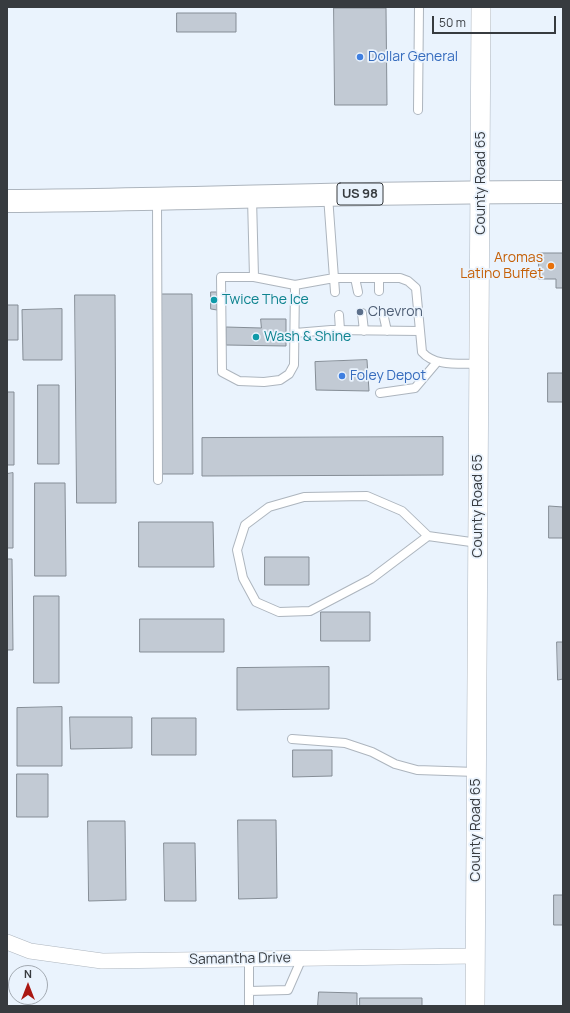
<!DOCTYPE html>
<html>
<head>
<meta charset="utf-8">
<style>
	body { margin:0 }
	#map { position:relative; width:570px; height:1013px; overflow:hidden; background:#eaf3fd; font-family:Manrope,sans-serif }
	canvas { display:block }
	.frame { position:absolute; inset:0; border:8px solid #373b3f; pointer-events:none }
	.north { position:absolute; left:8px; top:965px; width:40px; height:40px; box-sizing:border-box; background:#eaf3fd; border:1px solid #a2a9b1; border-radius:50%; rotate:0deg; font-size:11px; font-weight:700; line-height:16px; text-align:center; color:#373b3f }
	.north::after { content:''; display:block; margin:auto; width:14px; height:18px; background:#aa1712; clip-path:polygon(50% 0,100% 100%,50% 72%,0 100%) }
	.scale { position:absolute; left:432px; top:16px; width:124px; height:18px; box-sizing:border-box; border:2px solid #373b3f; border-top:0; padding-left:5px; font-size:12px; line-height:14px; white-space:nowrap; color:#373b3f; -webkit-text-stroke:3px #eaf3fd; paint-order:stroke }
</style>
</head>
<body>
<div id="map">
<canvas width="570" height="1013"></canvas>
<div class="frame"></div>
<div class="north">N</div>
<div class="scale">50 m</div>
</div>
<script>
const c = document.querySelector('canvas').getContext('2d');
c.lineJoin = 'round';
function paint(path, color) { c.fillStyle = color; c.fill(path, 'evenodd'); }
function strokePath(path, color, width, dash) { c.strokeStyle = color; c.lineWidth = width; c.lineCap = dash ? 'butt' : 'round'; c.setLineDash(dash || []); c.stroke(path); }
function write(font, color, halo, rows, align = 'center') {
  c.font = font + ' Manrope,sans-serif'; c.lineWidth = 3.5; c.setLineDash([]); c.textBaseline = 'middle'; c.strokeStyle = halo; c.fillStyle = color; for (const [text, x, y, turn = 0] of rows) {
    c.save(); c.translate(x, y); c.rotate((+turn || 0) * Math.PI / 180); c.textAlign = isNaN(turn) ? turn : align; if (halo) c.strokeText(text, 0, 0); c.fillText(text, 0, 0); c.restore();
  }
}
const building = new Path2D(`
	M334 8H386L387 105H335Z
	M177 13H236V32H177Z
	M539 253H563V288H556V279H539Z
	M211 292H217V310L211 309Z
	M161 294H192L193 474H162Z
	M75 295H115L116 503H77Z
	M7 305H18V340H7Z
	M62 309V360H23L22 310Z
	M261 319H286V346L226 345V327L261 328Z
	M367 360 369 391 316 390 315 362Z
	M548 373H563V402H548Z
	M38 385H59V464H38Z
	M7 392H14V465H7Z
	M443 437V475L202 476V438Z
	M13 473V548H7V474Z
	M35 483H65L66 576H35Z
	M549 506 563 507V538H549Z
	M139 522H213L214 567H139Z
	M265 557H309V585H265Z
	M7 559H12L13 650H7Z
	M34 596H59V683H34Z
	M321 612H370V641H321Z
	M140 619H224V652H140Z
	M557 642H563V679L558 680Z
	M329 667V709L237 710V668Z
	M62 707V766H17V708Z
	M70 717H132V748L71 749Z
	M152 718H196V755H152Z
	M293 750H332V776L293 777Z
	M17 774H48V817H17Z
	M238 820H276L277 898 239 899Z
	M88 821H125L126 900 89 901Z
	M164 843H195L196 901H165Z
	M554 895H563V925H554Z
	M319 992 357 993V1006H318Z
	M360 998H422V1006H360Z`);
paint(building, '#c2cad4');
strokePath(building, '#858d96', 1);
const service = new Path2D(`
	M418 110 419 7
	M328 196 334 278H400L408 281 416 288 422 352C435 367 460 363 479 364
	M252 198 254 277H221L222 372 239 381 264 382 280 380 289 374 294 365 295 285 254 277
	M157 200 158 480
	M355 278 358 292
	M379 278V291
	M295 285 334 278 335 292
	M362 313 364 331
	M383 313 387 331
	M339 315 340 330
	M295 333 331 330 420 331
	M380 393 415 388 437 362
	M428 536 371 579 310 611 279 612 256 602 243 578 237 550 245 525 269 507 304 497 367 496 402 511 428 536 478 543
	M292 739 345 743 372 752 395 764 417 770 476 772
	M249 959V1006
	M249 991 288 990 302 958`);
const minor = new Path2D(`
	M7 942 30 951 102 961 475 956`);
const tertiary = new Path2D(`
	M475 1006 481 7`);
const primary = new Path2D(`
	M7 201C192 200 378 191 563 192`);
strokePath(service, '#adb5be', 10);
strokePath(minor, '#adb5be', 16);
strokePath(tertiary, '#adb5be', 20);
strokePath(primary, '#adb5be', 24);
strokePath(service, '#fff', 8);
strokePath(minor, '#fff', 15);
strokePath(tertiary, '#fff', 19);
strokePath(primary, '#fff', 22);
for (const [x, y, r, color] of [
	[360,57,4,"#3f7fe0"],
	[551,266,4,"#e8710a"],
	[214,300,4,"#0f9aa8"],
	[360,312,4,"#5c6f8a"],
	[256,337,4,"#0f9aa8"],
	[342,376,4,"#3f7fe0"]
]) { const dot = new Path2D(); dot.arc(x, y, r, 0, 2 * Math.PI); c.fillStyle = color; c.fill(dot); strokePath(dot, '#eaf3fd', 1.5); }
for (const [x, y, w] of [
	[360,194,46]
]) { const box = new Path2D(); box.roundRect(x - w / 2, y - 11, w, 22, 3); c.fillStyle = '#eaf3fd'; c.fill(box); strokePath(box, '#373b3f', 1); }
write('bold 13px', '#373b3f', null, [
	["US 98",360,194]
]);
write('14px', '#366cbe', '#eaf3fd', [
	["Dollar General",368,57],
	["Foley Depot",350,376]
], 'left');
write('14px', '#373b3f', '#eaf3fd', [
	["County Road 65",481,183,-90],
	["County Road 65",478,506,-90],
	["County Road 65",476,830,-90],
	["Samantha Drive",240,959,-1]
]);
write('14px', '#c56008', '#eaf3fd', [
	["Aromas",543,258],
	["Latino Buffet",543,274]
], 'right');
write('14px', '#0d838f', '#eaf3fd', [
	["Twice The Ice",222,300],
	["Wash & Shine",264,337]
], 'left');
write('14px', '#4e5e75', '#eaf3fd', [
	["Chevron",368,312]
], 'left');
</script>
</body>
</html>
